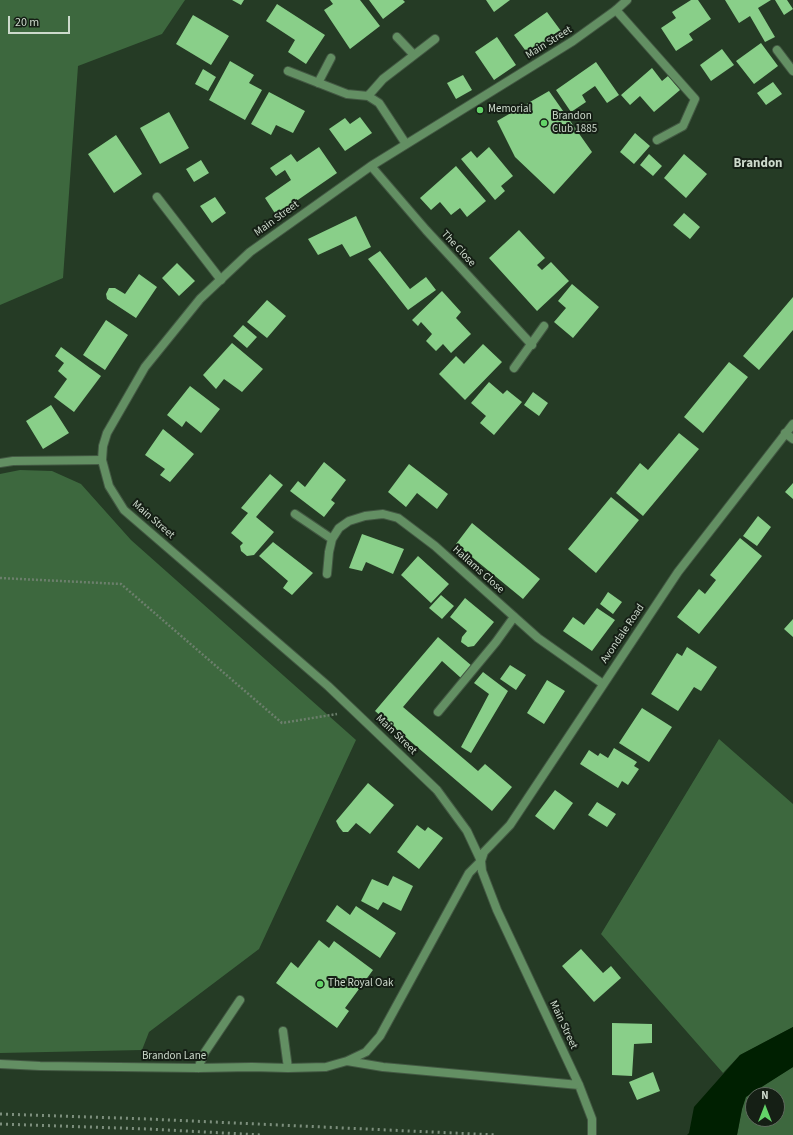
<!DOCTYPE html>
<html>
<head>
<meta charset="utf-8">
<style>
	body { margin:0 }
	#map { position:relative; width:793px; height:1135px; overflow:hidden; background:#253b25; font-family:"Source Sans 3",sans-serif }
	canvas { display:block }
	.north { position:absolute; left:745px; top:1087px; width:40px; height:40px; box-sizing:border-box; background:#151f15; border:1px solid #5f6a5e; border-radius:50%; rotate:0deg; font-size:11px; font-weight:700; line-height:16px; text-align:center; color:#cddacc }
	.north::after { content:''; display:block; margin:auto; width:14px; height:18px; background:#63d468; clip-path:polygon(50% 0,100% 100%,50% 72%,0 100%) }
	.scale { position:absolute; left:8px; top:16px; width:62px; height:18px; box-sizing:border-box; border:2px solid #cddacc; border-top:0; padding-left:5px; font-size:12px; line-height:14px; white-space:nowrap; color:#cddacc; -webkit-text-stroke:3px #151f15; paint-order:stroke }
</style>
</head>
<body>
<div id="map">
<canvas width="793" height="1135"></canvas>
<div class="north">N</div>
<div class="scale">20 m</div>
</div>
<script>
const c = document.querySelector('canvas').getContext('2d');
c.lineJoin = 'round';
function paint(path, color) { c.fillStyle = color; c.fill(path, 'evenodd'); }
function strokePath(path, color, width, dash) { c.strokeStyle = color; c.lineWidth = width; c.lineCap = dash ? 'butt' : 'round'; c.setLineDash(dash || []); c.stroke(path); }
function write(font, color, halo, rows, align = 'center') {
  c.font = font + ' "Source Sans 3",sans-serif'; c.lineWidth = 4; c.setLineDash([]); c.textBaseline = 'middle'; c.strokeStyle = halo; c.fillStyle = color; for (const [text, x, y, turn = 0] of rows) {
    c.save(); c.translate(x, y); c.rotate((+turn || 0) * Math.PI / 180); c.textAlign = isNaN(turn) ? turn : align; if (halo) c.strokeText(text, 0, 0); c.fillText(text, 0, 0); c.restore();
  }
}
paint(new Path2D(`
	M0 0H185L162 34 78 66 63 278 0 305Z
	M20 470 52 471 81 484 131 540 356 740 259 949 149 1032 142 1050 0 1053V474Z
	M719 739 793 804V1027L740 1055 723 1073 601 934Z
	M793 1067V1135H737L742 1109 745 1097ZM753 1095H777V1119H753Z`), '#3d683e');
paint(new Path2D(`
	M793 1027V1067L746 1097 742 1109 737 1135H687L689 1133 694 1107 740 1055Z`), '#002001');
paint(new Path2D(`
	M232 0H244L241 5Z
	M330 0H360L380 26 350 49 324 10 333 4Z
	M369 0H403L405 2 383 19Z
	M486 0H510L494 12Z
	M691 0H698L711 19 689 34 693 40 676 51 661 28 676 18 672 12Z
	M725 0H771L758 8 775 37 765 42 750 16 739 23Z
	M775 0H787L793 9 784 15Z
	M277 4 325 35 306 64 288 52 295 40 266 21Z
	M547 12 561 31 528 54 514 35Z
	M193 15 229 36 211 65 176 44Z
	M497 37 516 65 494 80 475 52Z
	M761 43 778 66 754 84 736 61Z
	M722 49 734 65 711 81 700 65Z
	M230 61 254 75 249 83 262 90 245 120 209 100Z
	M596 62 619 95 607 103 595 86 582 95 586 102 571 112 556 90Z
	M652 68 662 81 668 76 680 90 654 112 640 96 630 105 621 95Z
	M203 69 216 77 208 91 195 84Z
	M463 75 472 90 456 99 447 83Z
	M773 82 782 94 766 105 757 93Z
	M549 91 592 152 554 194 515 157 497 121Z
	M269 92 305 111 293 133 276 125 271 135 251 124Z
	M169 112 189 148 160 164 140 128Z
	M360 117 372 133 345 151 329 129 345 118 350 124Z
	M635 133 650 146 634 164 620 152Z
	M116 135 142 174 114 193 88 154Z
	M319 147 337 173 276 215 265 198 291 180 285 170 276 176 270 168 291 154 297 162Z
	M489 147 513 176 501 186 505 191 495 200 461 159 471 151 477 158Z
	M649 154 662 166 653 176 640 165Z
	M684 154 707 174 686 198 664 178Z
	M201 160 209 173 194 182 186 169Z
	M456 166 486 201 467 217 460 208 451 215 440 202 431 210 420 198Z
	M215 197 226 213 212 223 200 206Z
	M684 213 700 227 690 239 673 225Z
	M356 216 371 247 350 257 342 244 318 255 308 239Z
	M519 230 545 258 537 265 542 270 551 262 569 281 537 311 489 258Z
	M380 251 410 289 426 277 436 290 408 310 368 259Z
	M177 263 195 281 179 296 162 278Z
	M139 274 157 287 136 318 107 299 106 294 109 288H115L125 294Z
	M572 284 599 307 573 338 554 322 566 308 558 301Z
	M442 291 461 312 456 318 471 334 451 353 443 344 436 351 426 341 432 334 421 322 418 326 412 320Z
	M793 297V330L759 370 743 356Z
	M267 300 286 316 267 338 247 322Z
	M106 320 128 335 105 370 83 355Z
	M243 325 257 337 247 348 233 336Z
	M232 343 263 369 242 392 224 379 216 389 203 375Z
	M483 344 502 362 465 400 439 374 456 356 464 364Z
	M61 347 101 376 74 412 54 397 67 379 58 371 64 363 55 356Z
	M729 362 748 377 703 433 684 417Z
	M489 382 503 394 507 390 522 402 494 435 480 423 486 416 471 403Z
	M190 386 220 409 201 433 186 421 182 427 167 415Z
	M533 392 548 403 539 416 524 405Z
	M51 405 69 433 43 449 26 421Z
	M163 429 194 454 170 482 160 475 165 469 145 455Z
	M679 433 699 449 643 516 616 493 640 463 648 470Z
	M324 462 346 480 331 500 335 503 324 517 290 491 298 481 305 487Z
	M409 464 448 494 437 509 417 493 406 507 388 492Z
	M270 474 283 485 256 517 274 532 254 555 247 556 241 551 240 546 243 543 231 533 248 513 241 508Z
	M793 483V499L785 492Z
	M611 497 639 520 596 573 568 549Z
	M758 516 771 527 757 546 743 536Z
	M472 523 540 579 523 599 456 544Z
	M362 534 404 549 393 574 366 562 362 571 349 568Z
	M740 538 762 556 699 634 677 617 699 589 705 594 716 580 710 575Z
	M273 542 313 573 292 595 283 588 288 581 259 556Z
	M418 556 449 584 431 603 401 575Z
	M608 592 622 602 613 614 600 604Z
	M441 595 454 606 442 619 429 608Z
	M465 598 494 622 474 646 468 647 461 642 462 637 467 631 450 617Z
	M597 608 615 620 592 651 563 631 573 617 584 625Z
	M793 619V637L784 629Z
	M438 637 472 666 461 678 442 661 403 707 478 771 485 764 512 787 492 811 375 711Z
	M687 647 717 667 701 691 694 687 678 711 651 694 677 653 682 656Z
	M510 665 526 675 516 690 500 679Z
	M483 672 508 691 471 753 461 747 489 694 474 683Z
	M547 680 565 691 544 724 527 713Z
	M642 708 672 727 649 762 619 743Z
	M614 748 637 762 634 766 639 769 628 785 622 781 618 788 580 764 589 750 598 756 600 753 608 758Z
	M368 783 394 805 370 834 356 823 348 832H343L339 827 336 821Z
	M555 790 573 803 554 830 535 816Z
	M597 802 616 814 607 827 588 815Z
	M417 825 425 831 428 827 443 838 419 869 397 852Z
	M393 876 413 886 401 911 383 902 378 910 361 901 372 879 388 886Z
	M337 905 350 915 356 906 396 933 380 958 326 921Z
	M319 940 329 948 334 941 373 970 345 1008 349 1011 337 1028 276 983 291 962 298 968Z
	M581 949 603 973 611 966 621 978 594 1002 562 966Z
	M612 1023 652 1024V1043L634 1044 632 1076 612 1075Z
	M653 1072 660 1091 637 1100 629 1082Z`), '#89cf89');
const service = new Path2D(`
	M616 10 695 99 683 126 657 140
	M777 50 793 71
	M157 197 221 280
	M0 463 13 461 102 460
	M438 712 496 642 514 617
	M283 1031 288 1068
	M198 1068 205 1052 240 1000`);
const minor = new Path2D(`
	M397 37 414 55
	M288 71 347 94 368 96 379 103 406 144
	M318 83 331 58
	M368 96 383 79 435 39
	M371 166 426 230 532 345
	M514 368 544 326
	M785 433 793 439
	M295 514 332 539
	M327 574 329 552 332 539 339 528 349 521 365 516 383 514 398 518 435 546 538 638 603 684
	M0 1064 40 1066 198 1068 252 1067 288 1068 326 1067 347 1061
	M579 1085 383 1067 347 1061 366 1052 380 1036 469 873 481 861 484 852 510 825 678 572 793 424
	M592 1135V1119L579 1085 497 910 482 871 481 861 467 831 437 790 328 686 124 510 109 486 102 460 103 446 107 433 145 367 200 299 250 252 371 166 573 41 616 10 627 0`);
strokePath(service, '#435843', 10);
strokePath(minor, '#435843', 10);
strokePath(new Path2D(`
	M0 578 121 584 282 723 337 714`), '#6c7f6c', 2.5, [2, 2]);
strokePath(service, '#638f63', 8);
strokePath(minor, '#638f63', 8);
strokePath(new Path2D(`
	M0 1114 148 1119 497 1135
	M0 1124 148 1129 262 1135`), '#7d8f7d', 3, [2, 4]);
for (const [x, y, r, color] of [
	[480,110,4,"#63d468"],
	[544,123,4,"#63d468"],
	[320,984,4,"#63d468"]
]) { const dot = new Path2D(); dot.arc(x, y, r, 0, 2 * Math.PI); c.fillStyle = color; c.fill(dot); strokePath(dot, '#151f15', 1.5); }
write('11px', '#cddacc', '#151f15', [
	["Main Street",549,43,-32],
	["Main Street",277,219,-36],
	["The Close",458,249,47],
	["Main Street",153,520,41],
	["Hallams Close",478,570,42],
	["Avondale Road",623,634,-56],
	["Main Street",396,735,44],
	["Main Street",563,1025,65],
	["Brandon Lane",174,1057]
]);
write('11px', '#cddacc', '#151f15', [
	["Memorial",488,110],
	["Brandon",552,117],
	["Club 1885",552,130],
	["The Royal Oak",328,984]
], 'left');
write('bold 13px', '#cddacc', '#151f15', [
	["Brandon",758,164]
]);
</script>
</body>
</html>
